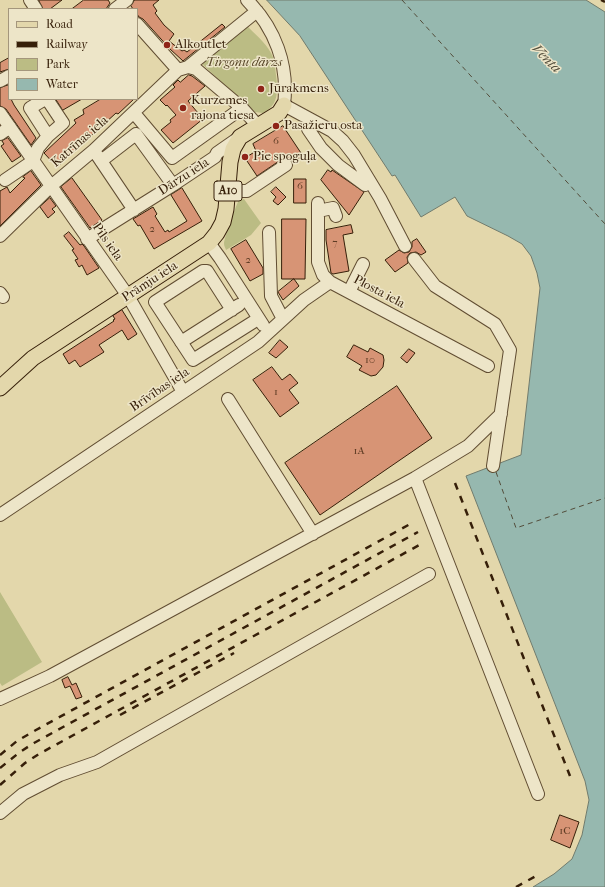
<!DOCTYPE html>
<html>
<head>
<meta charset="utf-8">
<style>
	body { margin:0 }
	#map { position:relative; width:605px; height:887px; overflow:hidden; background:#e3d7ab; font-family:"IM FELL French Canon",serif }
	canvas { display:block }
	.legend { position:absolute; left:8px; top:8px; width:130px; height:92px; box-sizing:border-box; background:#ede5c8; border:1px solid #a4967c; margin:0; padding:5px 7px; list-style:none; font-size:12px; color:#361f09 }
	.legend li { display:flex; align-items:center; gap:8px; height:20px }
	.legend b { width:20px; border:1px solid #a4967c }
</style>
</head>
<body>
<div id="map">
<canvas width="605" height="887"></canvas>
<ul class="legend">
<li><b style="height:5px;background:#e3d7ab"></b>Road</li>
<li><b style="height:5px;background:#361f09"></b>Railway</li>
<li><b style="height:11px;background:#bbbc84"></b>Park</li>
<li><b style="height:11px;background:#96b8af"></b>Water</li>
</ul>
</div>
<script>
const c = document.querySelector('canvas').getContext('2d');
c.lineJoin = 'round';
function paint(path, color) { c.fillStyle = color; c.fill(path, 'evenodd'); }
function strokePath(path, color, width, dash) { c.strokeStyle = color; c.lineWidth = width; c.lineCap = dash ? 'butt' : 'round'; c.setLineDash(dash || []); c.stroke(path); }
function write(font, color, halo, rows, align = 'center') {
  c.font = font + ' "IM FELL French Canon",serif'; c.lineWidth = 3; c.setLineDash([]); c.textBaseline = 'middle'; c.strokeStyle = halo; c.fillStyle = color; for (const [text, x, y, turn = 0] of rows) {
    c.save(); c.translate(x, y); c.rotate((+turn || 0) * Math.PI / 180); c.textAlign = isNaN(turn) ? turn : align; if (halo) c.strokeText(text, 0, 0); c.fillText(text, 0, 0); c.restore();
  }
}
paint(new Path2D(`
	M246 25C255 34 265 42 271 53 275 60 275 67 276 75 278 90 279 105 263 113L255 112 232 92 200 62Z
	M244 199 261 223 251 235 226 250C226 249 224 246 224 244 224 238 236 205 239 200Z
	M0 592 42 662 2 686 0 683Z`), '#bbbc84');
const water = new Path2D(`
	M267 0H586L605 12V887H533L554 874 572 859 582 835 589 800 585 781 466 476 521 455 540 288 537 273 531 256 522 244 508 236 467 216 455 197 421 217 395 175 392 176 300 36Z`);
paint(water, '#96b8af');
strokePath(water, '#707b6d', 1);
strokePath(new Path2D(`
	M402 0 605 224
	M496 472 516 528 605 498`), '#534d3b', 1, [5, 4]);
const building = new Path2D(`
	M39 0H62L50 9H43Z
	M84 0H108L110 3 106 9H72Z
	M135 0H159L153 5 157 11 155 13 164 25 174 34 169 41 182 51 184 50 187 52 222 24 225 27 183 61 170 49 143 19 139 17 137 14V9H133L131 6Z
	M9 58V69L0 72V63Z
	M189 75 192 76 205 86 188 101 203 119 173 143 161 130 171 122 170 120 176 115 167 105 166 106 160 100 175 87 173 85 178 80 180 82Z
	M9 85V99H11L14 105 36 138 31 145 6 109 0 106V88Z
	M56 99H82L63 110Z
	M101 99H134L118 114 116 113 57 167 44 153 45 152 76 123 74 120 84 114 83 110Z
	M283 126 303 156 293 162 289 158 282 159 257 176 245 158 256 151 253 144Z
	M8 138 21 156 12 162 1 146 4 144 2 141Z
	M328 170 331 172 332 170 364 192 349 215 321 180Z
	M31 171 41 185 0 226V191L7 187 10 193 25 178 23 177Z
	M72 178 102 220 90 228 61 187Z
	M294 179H306V203H294Z
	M276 187 286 197 278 205 273 201 276 197 271 192Z
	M182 188 202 221 154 249 140 225 138 226 133 219 153 207 157 214 155 216 165 232 168 230 169 232 187 221 171 195Z
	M50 198 56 206 52 209 55 212 48 218 40 207Z
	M282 219H306L305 279H282Z
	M351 225 353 233 343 235 349 271 333 274 331 273 326 240V230Z
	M69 232 80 245 82 244 84 246 99 268 87 275 82 265 79 267 75 260 78 259 72 250 74 249 64 236Z
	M417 239 426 252 421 255 416 252 410 253 407 257 408 263 395 272 385 260 399 250 404 253 409 252 412 247V242Z
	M246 240 263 268V274L250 281 231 249Z
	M294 279 299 286 283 300 278 292Z
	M122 310 137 334 128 340 122 330 99 345 104 352 80 367 75 360 69 364 63 354 114 321 113 320 115 319 113 316Z
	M280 340 288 347 276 358 269 353Z
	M354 345 368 352 370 348 383 355 384 360 383 367 376 375 371 376 359 370 362 366 347 357Z
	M409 349 415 353 407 363 401 358Z
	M272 367 282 380 290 374 298 383 289 390 299 403 280 417 253 380Z
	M397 386 432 438 320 515 285 463Z
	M68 677 72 685 76 683 82 697 76 699 70 686 65 688 62 680Z
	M560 815 579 822 570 848 551 840Z`);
paint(building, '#d79475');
strokePath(building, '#361f09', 1);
const minor = new Path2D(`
	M30 0 36 9
	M247 0C275 28 289 65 284 105L332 131 343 141 354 155 380 198 405 246
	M115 9 127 0
	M137 24 178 70
	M188 67 257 11
	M0 81 9 76
	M47 99 63 123 48 136
	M0 113 128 296 183 392
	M134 113 172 158 242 108
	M311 120 308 129 321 148 338 165 365 185 370 182
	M0 134 10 127
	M97 155 134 210
	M101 161 136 134 173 185
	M5 180 33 161 38 148 48 136 30 108 45 99
	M228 191H247L286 165
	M318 203V262L323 275 330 282 488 366
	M318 211 333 208 336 216
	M269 232 271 296 283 319
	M0 236 51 186 94 150 178 70 188 67 196 69 242 108 258 126
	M87 239 173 185 215 157 217 153 240 137
	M209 243 220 258 263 325
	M414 259 435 286 495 324 510 350 493 466
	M349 292 363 264
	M0 293 3 297
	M232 310 207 271H203L155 302 193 360 258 319
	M181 342 239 305
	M228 399 313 534
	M415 478 538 794
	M0 515 258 342 304 300 330 282
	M0 699 50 676 415 478 468 446 501 414
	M0 813 23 794 60 775 97 762 429 574`);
const major = new Path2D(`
	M0 388 33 358 209 243 217 233 223 222 226 209 230 162 233 149 240 137 279 113 284 105`);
strokePath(minor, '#614d32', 14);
strokePath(major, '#361f09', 17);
strokePath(minor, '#ede5c8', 12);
strokePath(major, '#e3d7ab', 15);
strokePath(new Path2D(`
	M601 0 605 2
	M455 483 570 776
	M120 715 234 653
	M0 755 17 741 36 730 412 523
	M0 768 20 752 34 743 418 532
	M0 785 25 763 39 754 423 543
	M516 887 536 876`), '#361f09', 2.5, [7, 7]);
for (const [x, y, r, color] of [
	[167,45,4,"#8f2418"],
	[261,89,4,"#8f2418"],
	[183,108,4,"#8f2418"],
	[276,126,4,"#8f2418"],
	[245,157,4,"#8f2418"]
]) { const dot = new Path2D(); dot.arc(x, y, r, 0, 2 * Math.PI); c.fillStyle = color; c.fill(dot); strokePath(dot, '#ede5c8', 1.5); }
write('11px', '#5e3c24', null, [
	["6",276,141],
	["6",300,186],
	["2",152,229],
	["7",335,243],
	["2",248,260],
	["10",370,360],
	["1",276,392],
	["1A",359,451],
	["1C",565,831]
]);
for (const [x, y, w] of [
	[228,191,28]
]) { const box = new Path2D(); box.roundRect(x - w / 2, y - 10, w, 20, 3); c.fillStyle = '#ede5c8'; c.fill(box); strokePath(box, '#361f09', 1); }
write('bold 12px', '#361f09', null, [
	["A10",228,191]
]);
write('13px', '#361f09', '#ede5c8', [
	["Alkoutlet",175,45],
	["Jūrakmens",269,89],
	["Kurzemes",191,101],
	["rajona tiesa",191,116],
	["Pasažieru osta",284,126],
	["Pie spoguļa",253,157]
], 'left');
write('italic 13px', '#574628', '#ede5c8', [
	["Tirgoņu dārzs",244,63]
]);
write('13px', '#361f09', '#ede5c8', [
	["Katrīnas iela",80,142,-41],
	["Dārzu iela",184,177,-33],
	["Pils iela",107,242,55],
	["Prāmju iela",150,282,-33],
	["Plosta iela",379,292,28],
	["Brīvības iela",160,390,-34]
]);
write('italic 14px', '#534d3b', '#ede5c8', [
	["Venta",546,59,45]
]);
</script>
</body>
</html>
